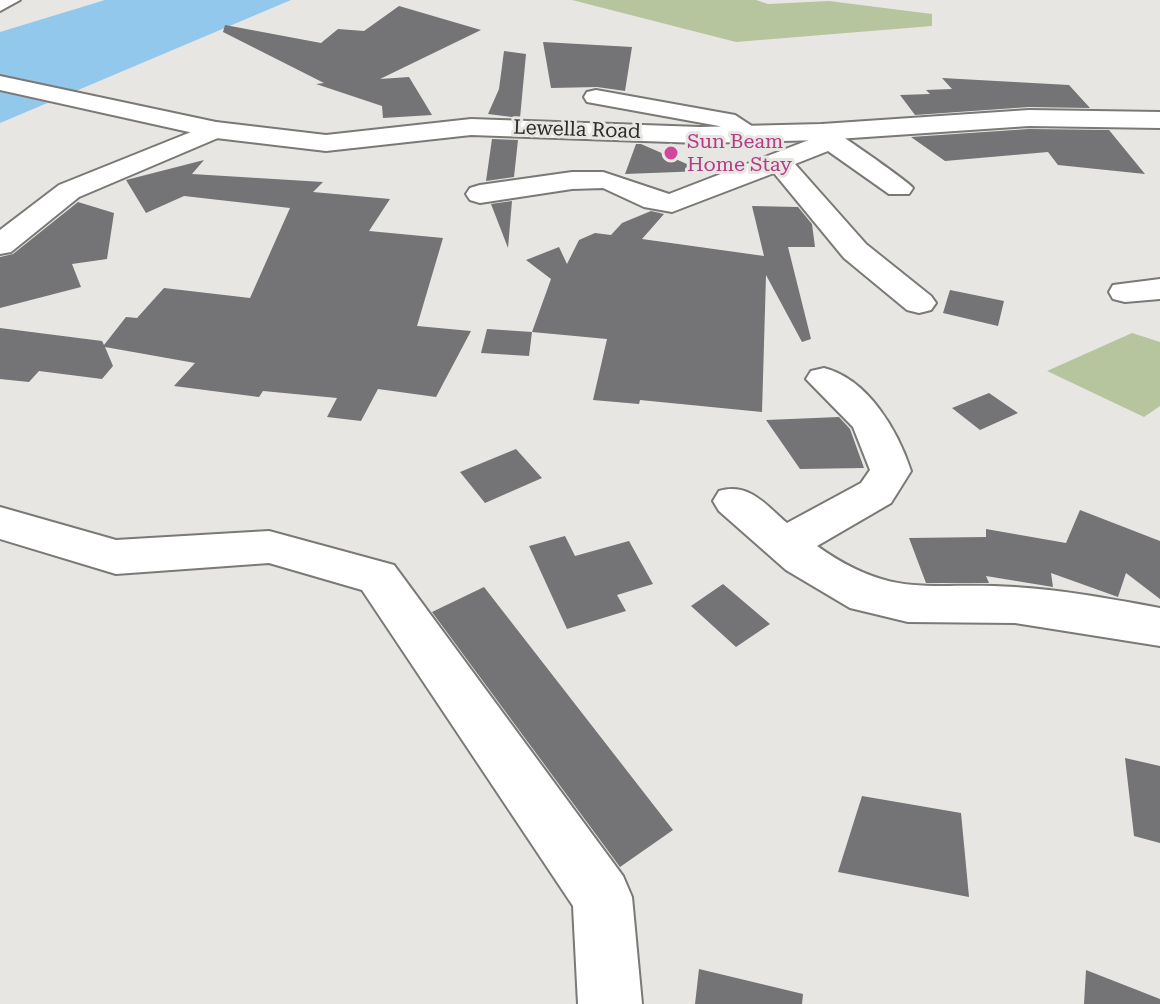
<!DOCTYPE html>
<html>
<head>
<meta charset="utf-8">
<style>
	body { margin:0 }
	canvas { display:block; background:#e7e6e2 }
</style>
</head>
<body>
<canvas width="1160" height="1004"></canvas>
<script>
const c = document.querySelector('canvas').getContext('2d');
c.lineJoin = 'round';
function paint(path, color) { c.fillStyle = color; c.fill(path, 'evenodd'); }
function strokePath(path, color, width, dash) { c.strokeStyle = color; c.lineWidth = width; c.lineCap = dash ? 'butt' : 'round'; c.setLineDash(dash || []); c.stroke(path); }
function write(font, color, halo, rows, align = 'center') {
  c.font = font + ' "Roboto Serif",serif'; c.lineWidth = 6; c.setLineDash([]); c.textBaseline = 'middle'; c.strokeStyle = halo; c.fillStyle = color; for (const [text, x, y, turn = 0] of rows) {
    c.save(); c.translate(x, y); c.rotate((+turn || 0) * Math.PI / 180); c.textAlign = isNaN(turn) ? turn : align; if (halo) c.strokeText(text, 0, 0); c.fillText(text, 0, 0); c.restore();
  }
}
paint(new Path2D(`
	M572 0H756L768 4 829 1 932 14V26L736 42Z
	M1132 333 1160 342V406L1144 417 1047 371Z`), '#b7c59e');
paint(new Path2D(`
	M105 0H291L0 123V32Z`), '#91c8ec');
paint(new Path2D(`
	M399 6 481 30 380 79 409 77 432 115 383 118 382 106 316 84 324 83 223 32 225 25 321 43 338 29 364 31Z
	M543 42 632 47 625 91 597 87 551 88Z
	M504 51 526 54 520 118 488 114 499 89Z
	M942 78 1069 85 1090 108 1029 107 915 115 900 95 930 94 926 90 952 89Z
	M1029 129 1109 130 1145 174 1058 165 1048 152 945 161 911 137Z
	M492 139 518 140 514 177 486 181Z
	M636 144H641L703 171 625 174Z
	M204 160 192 174 323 182 313 192 390 199 369 231 443 238 417 326 471 331 436 397 378 389 361 421 327 417 337 398 263 391 259 397 174 386 195 363 105 347 113 366 102 379 39 371 29 382 0 379V328L102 341 104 345 126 317 137 318 164 288 250 298 290 208 184 196 146 213 126 180Z
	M512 201 508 248 491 204Z
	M78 202 114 213 107 259 72 264 81 287 0 308V257L13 254Z
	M752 206 798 207 812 224 815 247H788L811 339 802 342 766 275 762 412 640 400 639 404 593 400 607 339 532 332 551 279 526 260 559 247 567 264 579 240 595 233 611 235 622 223 651 211 664 214 642 239 764 256Z
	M950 290 1004 301 998 326 943 313Z
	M487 329 532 332 529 356 481 353Z
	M989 393 1018 413 980 430 952 408Z
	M839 417 850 429 864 468 800 469 766 420Z
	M516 449 542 478 485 503 460 472Z
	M1080 510 1160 541V599L1126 573 1118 597 1051 573 1053 587 986 576 989 583H926L909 538 986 537V529L1066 543Z
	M565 536 575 556 629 541 653 584 617 595 626 611 567 629 529 546Z
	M723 584 770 624 736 647 691 606Z
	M484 587 673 830 620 867 432 612Z
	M1125 758 1160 766V843L1134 836Z
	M862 796 961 813 969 897 838 872Z
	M699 969 803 994 802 1004H695Z
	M1086 970 1160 999V1004H1084Z`), '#747376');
const minor = new Path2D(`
	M596 90 735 115 764 134 751 142 719 126 587 102 584 97 587 92Z
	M216 122 225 125 229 130 225 135 79 197 11 252 0 254V230L59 185Z
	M822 124C829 126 909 182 913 188L909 194H889L828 151 795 164 866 244 931 296 936 303 931 310 919 313 907 310 844 258 774 173 672 212 644 207 603 188 572 189 480 203 470 200 466 194 470 188 480 185 572 172H603L669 194 814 138 809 132Z
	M1160 279V299L1125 302 1113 299 1109 292 1113 285Z
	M824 368C868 379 898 431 911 471L891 503 817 546C895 601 928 581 1015 587 1063 590 1112 599 1160 608V646L1015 623 908 622 850 608 786 570 719 511 713 501 719 491C749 482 766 505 787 523L861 483 870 470 853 427 806 379 811 371Z
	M0 507 116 540 269 531 394 565 623 876 632 897 642 1004H578L573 906 362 590 269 563 116 574 0 539Z`);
const major = new Path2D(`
	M0 0H20L0 11Z
	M0 76 216 122 326 135 471 119 700 127 822 124 1029 110 1160 112V128L1029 126 822 140 700 143 471 135 326 151 216 138 0 90Z`);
strokePath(minor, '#7a7976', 4);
strokePath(major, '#7a7976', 4);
paint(minor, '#fff');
paint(major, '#fff');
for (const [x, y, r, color] of [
	[671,153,8,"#d1479c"]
]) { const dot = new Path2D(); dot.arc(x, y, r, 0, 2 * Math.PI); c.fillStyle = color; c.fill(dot); strokePath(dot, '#e7e6e2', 3); }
write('20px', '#2b2b2a', '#e7e6e2', [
	["Lewella Road",577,130,2]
]);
write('20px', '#b23c85', '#e7e6e2', [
	["Sun Beam",687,142],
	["Home Stay",687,165]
], 'left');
</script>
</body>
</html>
